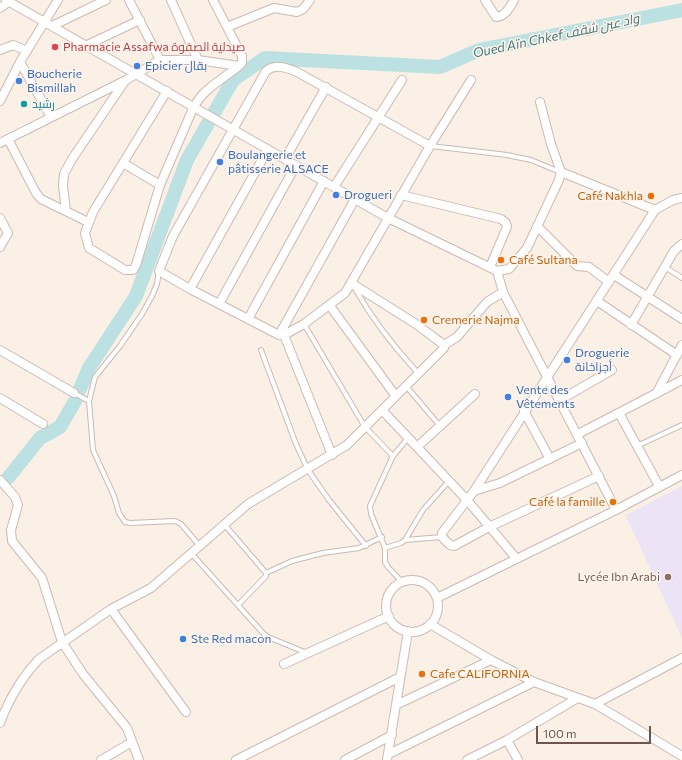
<!DOCTYPE html>
<html>
<head>
<meta charset="utf-8">
<style>
	body { margin:0 }
	#map { position:relative; width:682px; height:760px; overflow:hidden; background:#faf0e6; font-family:Commissioner,sans-serif }
	canvas { display:block }
	.scale { position:absolute; left:536px; top:726px; width:115px; height:18px; box-sizing:border-box; border:2px solid #71554d; border-top:0; padding-left:5px; font-size:12px; line-height:14px; white-space:nowrap; color:#71554d; -webkit-text-stroke:3px #fdf4ec; paint-order:stroke }
</style>
</head>
<body>
<div id="map">
<canvas width="682" height="760"></canvas>
<div class="scale">100 m</div>
</div>
<script>
const c = document.querySelector('canvas').getContext('2d');
c.lineJoin = 'round';
function paint(path, color) { c.fillStyle = color; c.fill(path, 'evenodd'); }
function strokePath(path, color, width, dash) { c.strokeStyle = color; c.lineWidth = width; c.lineCap = dash ? 'butt' : 'round'; c.setLineDash(dash || []); c.stroke(path); }
function write(font, color, halo, rows, align = 'center') {
  c.font = font + ' Commissioner,Cairo,sans-serif'; c.lineWidth = 3; c.setLineDash([]); c.textBaseline = 'middle'; c.strokeStyle = halo; c.fillStyle = color; for (const [text, x, y, turn = 0] of rows) {
    c.save(); c.translate(x, y); c.rotate((+turn || 0) * Math.PI / 180); c.textAlign = isNaN(turn) ? turn : align; if (halo) c.strokeText(text, 0, 0); c.fillText(text, 0, 0); c.restore();
  }
}
paint(new Path2D(`
	M682 486V638L626 516 622 517Z`), '#ede3f6');
strokePath(new Path2D(`
	M80 389 89 368 136 296 187 160 233 80 265 58 440 67 479 50 682 10
	M8 478 40 438 60 427 75 401`), '#bce1e2', 14);
const service = new Path2D(`
	M431 146 507 155 531 160 560 172
	M665 267 682 278
	M159 271 157 284 152 296 142 314 120 346 95 377 89 401 93 450 114 496 119 513 125 522 130 523 175 521 181 524 199 545
	M354 287C372 319 393 346 418 373
	M304 324 365 427 393 456
	M261 350 296 444 308 470 329 500 366 546
	M406 386 440 426
	M74 393 89 401
	M637 446 682 425
	M224 524 266 573V576L239 604
	M405 540 442 537
	M385 548 401 543 405 540 423 510 449 481
	M191 553 263 633 268 637 307 653
	M266 573 292 561 323 553 359 548 382 537
	M402 582 388 567 385 562V548L371 514 370 506 393 456 408 438`);
const minor = new Path2D(`
	M6 0 388 218 497 271 509 269 527 248 559 180 561 172 551 144 540 102
	M129 0 160 60
	M171 0 198 60
	M485 0 496 17C505 17 510 7 514 0
	M0 8 11 0
	M52 26 106 0
	M227 27 274 8 297 12 303 9 310 0
	M87 45 140 20
	M0 50 13 45 27 51
	M20 62 51 117
	M167 91 93 212 85 233 89 248 125 270H133L136 265 160 185 194 106 202 95 212 86 239 66
	M0 101 20 62 58 0
	M8 139 36 193 41 199 88 222
	M0 143 126 80 160 60H198L239 66 242 63V56L213 0
	M430 146 297 72C287 68 276 63 266 71L173 236 159 271 190 289 279 335H284L304 324 345 293 430 146 471 80
	M285 159 326 87
	M123 163 160 185
	M561 172 655 210 673 200 682 198
	M334 187 402 80
	M401 195 501 219 506 223 507 227 490 267
	M66 211 63 186 64 174 72 159 125 81
	M0 218 8 233 0 247
	M537 226 577 266 589 267 609 282
	M497 271 503 292 616 510
	M614 275 682 319
	M351 283 416 324 444 345V348L382 410
	M190 289 268 149
	M597 301 677 355
	M219 304 296 165
	M330 306 395 395
	M248 319 324 181
	M631 325 674 251 682 244
	M279 335 355 199
	M284 335 332 455
	M444 345 457 337 487 302 503 292
	M0 350 74 393
	M656 394 682 345
	M0 398 43 424
	M560 400 612 370
	M524 411 550 459
	M619 413 659 486
	M578 434 682 380
	M417 447 475 394
	M599 476 489 527 454 546 450 545 442 537V533L474 491 655 210
	M0 480 15 497 18 505 11 530 12 541 42 578 62 642 83 674 127 728 139 760
	M474 491 500 483 582 443
	M386 606a26 26 0 1 1 52 0a26 26 0 1 1-52 0Z
	M437 598 616 510 682 475
	M111 609 186 712
	M430 624 491 660 534 682 595 704 682 756
	M284 664 389 616
	M595 704 682 658
	M396 705 491 660
	M0 723C9 699 22 677 39 659L111 609 151 588 248 504 347 445 382 410 467 500 516 558
	M507 740 518 760
	M389 754 534 682
	M101 760 132 742
	M236 760 400 677
	M345 760 392 735
	M387 760 408 631
	M467 760 507 740 576 699`);
strokePath(service, '#cdb9b0', 6);
strokePath(minor, '#cdb9b0', 10);
strokePath(service, '#fff', 4);
strokePath(minor, '#fff', 8);
for (const [x, y, r, color] of [
	[55,47,4,"#e0444e"],
	[137,66,4,"#3f7fe0"],
	[19,81,4,"#3f7fe0"],
	[24,104,4,"#0f9aa8"],
	[220,162,4,"#3f7fe0"],
	[336,195,4,"#3f7fe0"],
	[651,196,4,"#e8710a"],
	[501,260,4,"#e8710a"],
	[424,320,4,"#e8710a"],
	[567,360,4,"#3f7fe0"],
	[508,397,4,"#3f7fe0"],
	[613,502,4,"#e8710a"],
	[668,577,4,"#8d6e63"],
	[183,639,4,"#3f7fe0"],
	[422,674,4,"#e8710a"]
]) { const dot = new Path2D(); dot.arc(x, y, r, 0, 2 * Math.PI); c.fillStyle = color; c.fill(dot); strokePath(dot, '#fdf4ec', 1.5); }
write('12px', '#be3a42', '#fdf4ec', [
	["Pharmacie Assafwa صيدلية الصفوة",63,47]
], 'left');
write('12px', '#366cbe', '#fdf4ec', [
	["Epicier بقال",145,66],
	["Boucherie",27,74],
	["Bismillah",27,88],
	["Boulangerie et",228,155],
	["pâtisserie ALSACE",228,169],
	["Drogueri",344,195],
	["Droguerie",575,353],
	["أجزاخانة",575,367],
	["Vente des",516,390],
	["Vêtements",516,404],
	["Ste Red macon",191,639]
], 'left');
write('12px', '#0d838f', '#fdf4ec', [
	["رشيد",32,104]
], 'left');
write('12px', '#c56008', '#fdf4ec', [
	["Café Nakhla",643,196,"right"],
	["Café Sultana",509,260],
	["Cremerie Najma",432,320],
	["Café la famille",605,502,"right"],
	["Cafe CALIFORNIA",430,674]
], 'left');
write('12px', '#785e54', '#fdf4ec', [
	["Lycée Ibn Arabi",660,577]
], 'right');
write('italic 13px', '#46797b', '#fdf4ec', [
	["Oued Aïn Chkef واد عين شقف",556,36,-12]
]);
</script>
</body>
</html>
